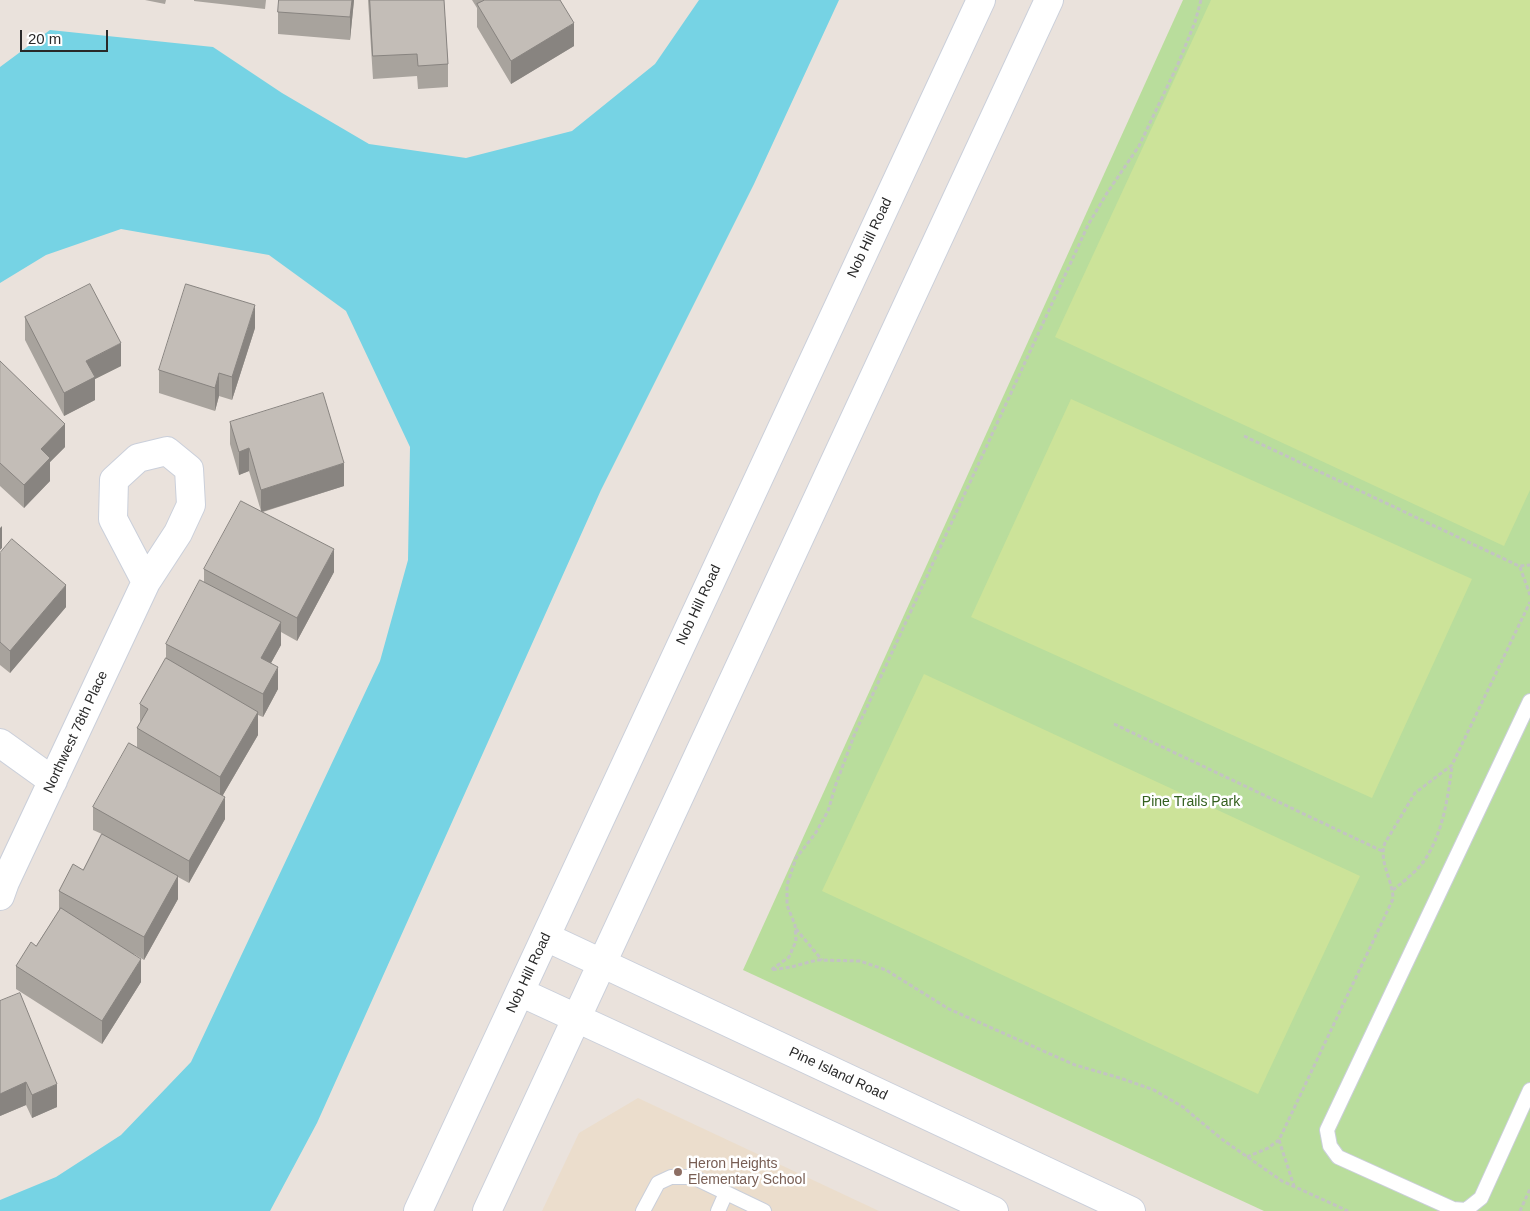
<!DOCTYPE html>
<html>
<head>
<meta charset="utf-8">
<style>
	body { margin:0 }
	#map { position:relative; width:1530px; height:1211px; overflow:hidden; background:#eae2dc; font-family:Arial,sans-serif }
	canvas { display:block }
	.scale { position:absolute; left:20px; top:30px; width:88px; height:22px; box-sizing:border-box; border:2px solid #292929; border-top:0; padding-left:6px; font-size:15px; line-height:18px; white-space:nowrap; color:#292929; -webkit-text-stroke:4px #fff; paint-order:stroke }
</style>
</head>
<body>
<div id="map">
<canvas width="1530" height="1211"></canvas>
<div class="scale">20 m</div>
</div>
<script>
const c = document.querySelector('canvas').getContext('2d');
c.lineJoin = 'round';
function paint(path, color) { c.fillStyle = color; c.fill(path, 'evenodd'); }
function strokePath(path, color, width, dash) { c.strokeStyle = color; c.lineWidth = width; c.lineCap = dash ? 'butt' : 'round'; c.setLineDash(dash || []); c.stroke(path); }
function write(font, color, halo, rows, align = 'center') {
  c.font = font + ' Arial,sans-serif'; c.lineWidth = 5; c.setLineDash([]); c.textBaseline = 'middle'; c.strokeStyle = halo; c.fillStyle = color; for (const [text, x, y, turn = 0] of rows) {
    c.save(); c.translate(x, y); c.rotate((+turn || 0) * Math.PI / 180); c.textAlign = isNaN(turn) ? turn : align; if (halo) c.strokeText(text, 0, 0); c.fillText(text, 0, 0); c.restore();
  }
}
paint(new Path2D(`
	M638 1098 879 1211H542L579 1133Z`), '#ebddcc');
paint(new Path2D(`
	M1183 0H1530V1211H1264L743 970Z`), '#b9dd9c');
paint(new Path2D(`
	M1211 0H1530V490L1504 546 1055 337Z
	M1071 399 1472 579 1372 798 971 617Z
	M924 674 1360 876 1258 1094 822 891Z`), '#cce399');
paint(new Path2D(`
	M699 0H839L754 184 601 490 317 1123 270 1211H0V1200L56 1177 121 1135 191 1062 380 661 408 560 410 447 346 311 269 255 121 229 46 255 0 283V67L50 30 213 47 282 93 369 144 466 158 572 131 655 64Z`), '#76d3e4');
const lane = new Path2D(`
	M1530 701 1327 1130 1330 1146 1338 1157 1453 1209 1466 1210 1481 1198 1530 1090
	M643 1211 658 1183 671 1177H693L764 1211
	M718 1211 726 1193`);
const street = new Path2D(`
	M0 743 53 781
	M0 896 5 882 146 582 178 533 191 505 189 469 167 451 138 458 114 480 113 519 146 582`);
const secondary = new Path2D(`
	M546 937 1131 1211
	M520 992 994 1211
	M418 1211 981 0
	M487 1211 1049 0`);
strokePath(lane, '#cacfda', 16);
strokePath(street, '#cacfda', 30);
strokePath(secondary, '#cacfda', 30);
strokePath(new Path2D(`
	M1201 0 1195 22 1178 64 1139 146 1107 193 1088 225 855 733 836 784 828 811 815 834 796 858 787 885V905L795 925 796 941 789 957 771 970 791 967 817 960 860 961 886 970 949 1009 1075 1065 1120 1078 1154 1090 1183 1107 1223 1140 1282 1181 1348 1211
	M1244 436 1519 566 1530 565
	M1520 567 1530 595
	M1114 724 1382 851
	M1393 890C1404 881 1416 872 1424 861 1443 833 1448 798 1452 765
	M796 929 822 960
	M1279 1140 1294 1186
	M1247 1157 1268 1148 1279 1140 1393 899C1393 880 1378 861 1385 843L1415 793 1452 765 1530 602
	M1520 1211 1530 1189`), '#c3c3c3', 3, [4, 2.5]);
strokePath(lane, '#fff', 14);
strokePath(street, '#fff', 28);
strokePath(secondary, '#fff', 28);
paint(new Path2D(`
	M145 0H166L165 4Z
	M194 0H266L265 9 194 1Z
	M279 0H354L350 40 278 34V12Z
	M368 0H444L448 64V87L418 89 417 76 373 79Z
	M472 0H560L574 46 511 84 477 27V8Z
	M25 317 121 366 95 379V400L64 416 25 340Z
	M255 328 232 400 219 396 215 411 159 393V370Z
	M0 361 65 447 50 462V481L24 508 0 486Z
	M230 422 344 486 263 512 334 572 297 641 281 632V645L271 663 278 689 263 717 258 715V735L223 795 225 819 189 883 178 877V899L144 960 134 954 141 982 102 1044 16 989V966L36 946 59 911V891L83 870 102 834 93 830V807L137 747V728L140 723V704L166 658V644L204 582V569L261 511 249 471 239 475 230 444Z
	M0 553 66 607 10 673 0 665Z
	M0 1001 57 1107 32 1118 26 1105 0 1116Z`), '#a8a39d');
paint(new Path2D(`
	M352 0H354L350 40V17Z
	M574 23V46L511 84V61Z
	M255 305V328L232 400V377Z
	M121 343V366L95 379V400L64 416V393L86 361Z
	M219 373V396L215 411V388Z
	M65 424V447L50 462V481L24 508V485L41 449Z
	M249 448V471L239 475V452Z
	M344 463V486L261 512V490Z
	M2 526V548L0 550V528Z
	M334 549V572L297 641V618Z
	M66 585V607L10 673V651Z
	M281 622V645L261 681V658Z
	M278 667V689L263 717V694Z
	M258 712V735L220 800V777Z
	M225 797V819L189 883V861Z
	M178 876V899L144 960V937Z
	M141 959V982L102 1044V1021Z
	M26 1082V1105L0 1116V1094Z
	M57 1084V1107L32 1118V1095Z`), '#888480');
const building = new Path2D(`
	M279 0H352L350 17 278 12Z
	M370 0H444L448 64 418 66 417 54 373 56Z
	M485 0H560L574 23 511 61 477 4Z
	M90 284 121 343 86 361 95 377 64 393 25 317Z
	M186 284 255 305 232 377 219 373 215 388 159 370Z
	M0 361 65 424 41 449 50 458 24 485 0 463Z
	M323 393 344 463 261 490 249 448 239 452 230 422Z
	M241 501 334 549 297 618 204 569Z
	M12 539 66 585 10 651 0 642V553Z
	M200 580 281 622 261 658 278 667 263 694 166 644Z
	M166 658 258 712 220 777 137 728 148 709 140 704Z
	M129 743 225 797 189 861 93 807Z
	M102 834 178 876 144 937 59 891 73 864 83 870Z
	M61 908 141 959 102 1021 16 966 31 942 36 946Z
	M20 993 57 1084 32 1095 26 1082 0 1094V1001Z`);
paint(building, '#c3bdb7');
strokePath(building, '#888480', 1);
for (const [x, y, r, color] of [
	[678,1172,5,"#8d6e63"]
]) { const dot = new Path2D(); dot.arc(x, y, r, 0, 2 * Math.PI); c.fillStyle = color; c.fill(dot); strokePath(dot, '#fff', 2); }
write('14px', '#292929', '#fff', [
	["Nob Hill Road",870,238,-65],
	["Nob Hill Road",699,605,-65],
	["Northwest 78th Place",76,732,-65],
	["Nob Hill Road",529,973,-65],
	["Pine Island Road",838,1074,25]
]);
write('14px', '#34601f', '#fff', [
	["Pine Trails Park",1191,802]
]);
write('14px', '#785e54', '#fff', [
	["Heron Heights",688,1164],
	["Elementary School",688,1180]
], 'left');
</script>
</body>
</html>
